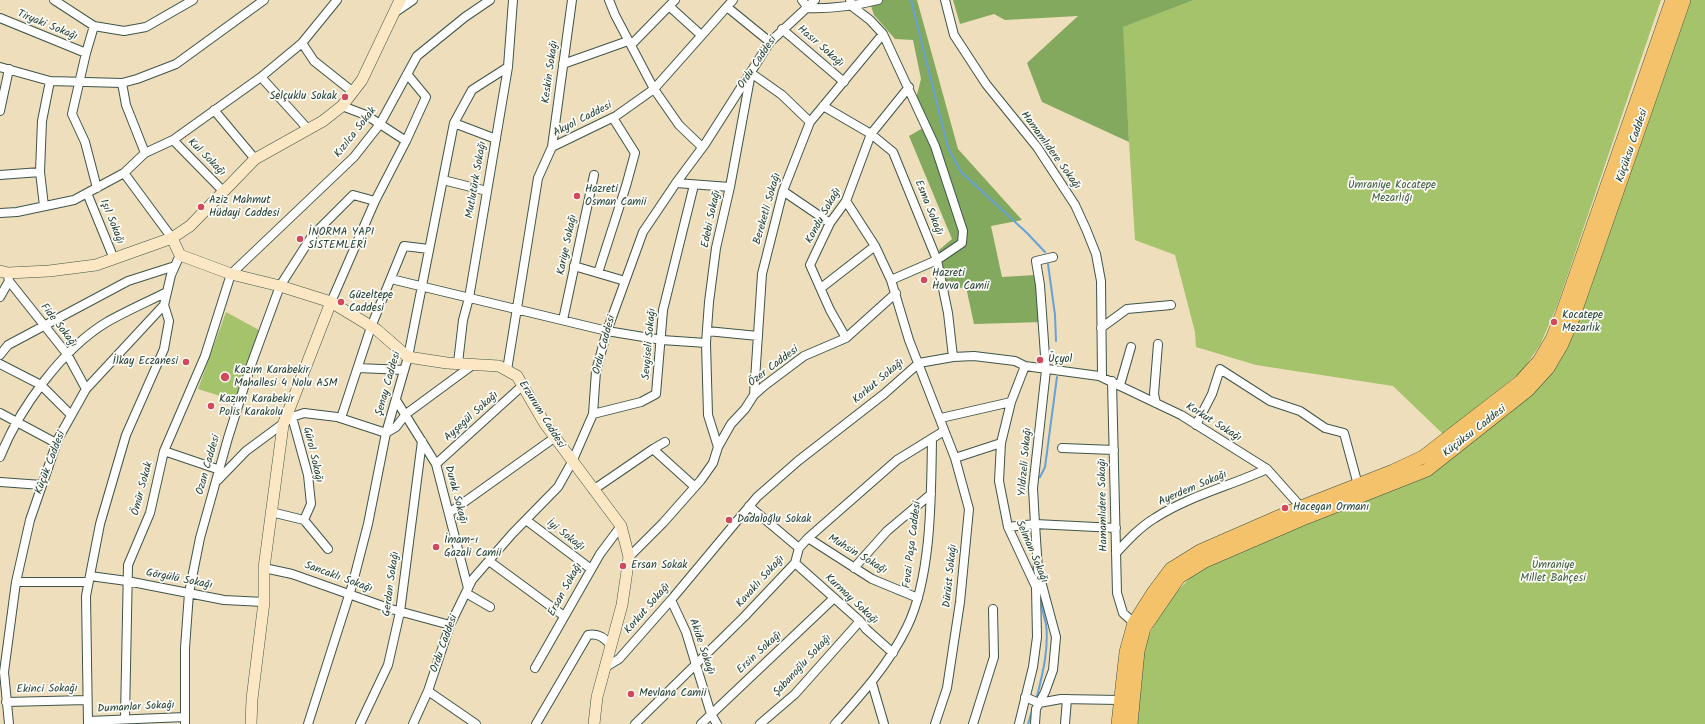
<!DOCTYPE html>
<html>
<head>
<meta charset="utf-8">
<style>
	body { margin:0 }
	canvas { display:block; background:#efdebc }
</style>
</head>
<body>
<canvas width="1705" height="724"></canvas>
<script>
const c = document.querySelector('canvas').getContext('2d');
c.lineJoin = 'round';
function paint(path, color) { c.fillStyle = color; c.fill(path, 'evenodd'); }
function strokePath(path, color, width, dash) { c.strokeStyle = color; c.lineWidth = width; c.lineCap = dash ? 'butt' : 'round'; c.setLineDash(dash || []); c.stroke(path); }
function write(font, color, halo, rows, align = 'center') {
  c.font = font + ' Kalam,sans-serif'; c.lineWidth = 3.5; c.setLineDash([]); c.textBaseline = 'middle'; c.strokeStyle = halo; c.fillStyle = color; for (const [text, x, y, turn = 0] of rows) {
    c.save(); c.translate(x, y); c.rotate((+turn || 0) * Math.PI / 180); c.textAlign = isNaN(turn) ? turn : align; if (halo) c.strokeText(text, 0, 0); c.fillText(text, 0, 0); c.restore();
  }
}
paint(new Path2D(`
	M1194 0H1661L1557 306 1540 345 1522 371 1443 434 1393 386 1256 365 1196 347 1195 332 1175 255 1135 240 1122 27Z
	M1690 0H1705V724H1133L1143 645 1169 600 1202 565 1424 477 1567 348Z
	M226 312 259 330 236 401 198 389Z`), '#a4c36a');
paint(new Path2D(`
	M869 0H917L958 149 1022 220 991 226 1002 277 1035 275 1044 322 974 324 966 287 948 290 939 250 952 239 909 136 923 128 916 99 921 79 913 40 895 39 874 15Z
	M953 0H1194L1123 27 1129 142 1042 102 1027 63 1078 16 1005 20 994 14 960 24Z`), '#83a95e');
strokePath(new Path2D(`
	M911 0 948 148 961 172 1027 233 1045 252
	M1048 264 1055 315 1056 341
	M1040 477 1045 467 1057 377
	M1037 696C1043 673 1049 647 1046 624 1044 617 1042 610 1042 603
	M1028 724 1033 708`), '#66a2d7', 2);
const street = new Path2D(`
	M54 0 94 26 124 31 146 27 193 0
	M609 0 615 15 654 89 679 125 702 147
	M802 0 808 8C833 9 854 6 878 0
	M850 0 853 7 870 20 883 34 935 146 963 231 962 243 937 260 891 280
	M945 0 954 35 986 84 1037 147 1075 205 1086 229 1096 254 1101 281 1102 377
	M669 6 701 35
	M727 7 770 42
	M394 13 413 0
	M0 18 86 53
	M94 26 86 53 72 114 85 142 97 188
	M782 29 844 82
	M302 43 314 61 353 92
	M631 45 675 0
	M563 64 628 41
	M0 67 50 81 122 83 137 79 176 64 264 0
	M261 77 307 128
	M122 83 126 105 145 153
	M823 106 871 134 893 152 937 260 948 313 953 357
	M214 110 255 159
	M0 111 9 69
	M454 123 496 139
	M173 140 223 191
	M406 141 426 97 407 74
	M552 147 572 0
	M40 172 42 121 50 81
	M124 173 172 238
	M0 175 40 172 44 206
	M443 180 487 191
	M676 183 730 187
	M783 191 830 223
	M87 193 114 259
	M846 201 875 246 891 280 909 340 955 458 969 509 960 602 947 688 935 724
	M0 213 17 212 74 200 124 173 145 153 173 140 261 77 302 43 337 0
	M574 266 625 281
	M598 273 626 186 635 153 613 118
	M391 279 607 331 662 340 706 343
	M9 281 67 354 86 389
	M821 288 875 246
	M0 297 9 281 8 276
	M331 302 375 201 406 141 366 115 342 106
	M563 320 594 175
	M1101 328 1127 309 1171 305
	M707 331 758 336
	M846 338 830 310 810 265 830 223 846 201 871 134 909 87
	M0 355 8 345 128 281 175 266
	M458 363 463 320 469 298 508 67 513 0
	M0 364 41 385 71 415
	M358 368 404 370
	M507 370 538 178 552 147 616 116 654 89 733 0
	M1112 381 1117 593 1123 613 1134 623
	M1120 385 1131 347
	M754 395 762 274 783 191 810 122 883 34
	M396 400 436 464 468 588
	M1156 403 1154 394 1158 344
	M0 413 56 443
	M593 414 641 402 656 394 663 310 694 185
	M341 418 371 327 404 246 429 249
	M941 418 1011 402
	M1196 425 1212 394 1220 369 1270 401 1300 411 1325 428 1344 433 1358 485
	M718 447 708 415 706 343 709 302 716 248 730 187 751 73 782 95 810 122
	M1062 448 1114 450
	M653 449 665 442
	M164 451 220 470
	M0 457C19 409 62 349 107 322 126 311 147 302 167 292
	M955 458 1001 443
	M436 464 522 386
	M218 480 246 451 292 417 304 413 337 417 386 433 396 427 406 414 474 364
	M0 482 42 485
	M593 490 653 449 695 487
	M749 506 799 548
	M271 512 304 520 311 504 308 475 292 417
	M449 513 554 438
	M304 520 328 549
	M526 520 591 569
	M1008 527 1035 524 1116 528
	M808 538 872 579 918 598
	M1116 553C1128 540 1140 527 1155 518 1189 496 1230 486 1267 469
	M629 557 663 523 701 480 713 463 718 447 731 424 745 409 754 395 764 386 804 356 846 338 896 293
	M489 561 564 616
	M795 563 860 621 866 629 893 653
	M264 568 292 574 391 609 450 625
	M854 568 887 531 931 494
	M90 576 127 581 224 600 264 602
	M16 582H88
	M466 593 490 607
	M671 600 686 632 711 714 717 724
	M535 668 600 554 621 526
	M604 668 619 659 671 600 757 497 798 461 884 394 919 363 953 357 974 356 1015 361 1025 366 1099 376 1181 415 1267 469 1301 507
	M872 683 884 724
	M428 691 476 724
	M1025 697 1039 703 1061 699 1120 700
	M6 702 87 700
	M125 718 128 565 150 513 164 451 205 356 231 274 354 157 380 124 417 56 465 17 490 0
	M88 721 185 717
	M9 724 4 672 16 582 30 520 58 439 86 389 164 305 171 275 180 255
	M88 724 86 596 100 524 126 435 164 349 169 321 164 305
	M185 724V648L189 593 200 538 228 438 251 365 280 286 312 236 353 195 375 201
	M308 724 352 586 368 524 386 433 408 357 454 123 472 90 508 67
	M360 724 388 665 400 612 422 441
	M413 724 428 691 450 625 472 580 512 534 558 487 572 462 593 414 596 371 607 331 643 232 676 183 705 144 770 42 815 0
	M536 724 588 635C599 633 604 638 611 645
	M635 724 744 617 795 563 799 548 808 538 897 460 944 431
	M701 724 834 598
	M760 724 795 694 860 621
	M835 724C862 694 889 664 907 627 932 576 931 495 932 439
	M973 724 994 657 993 609
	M1019 724 1033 667 1037 637 1036 587 1008 527 999 481 1001 443 1011 402 1025 366
	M1035 724 1036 709 1045 692 1053 670 1056 637 1038 570 1035 524 1033 488 1046 370 1040 285 1036 261 1053 257
	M1065 724 1067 699`);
const secondary = new Path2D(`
	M172 238 180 255 231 274 280 286 331 302 377 330 408 357 447 363 499 366 517 376 545 424 621 526 629 557 622 605 597 697 594 724
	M0 271 8 273 49 271 96 265 172 238 190 226 255 159 323 121 342 106 362 80 400 0
	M251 724 252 699 264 602V568L283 425 331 302`);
const primary = new Path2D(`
	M1118 724 1126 652 1134 623 1153 593 1171 569 1200 551 1301 507 1393 471 1423 457 1520 382 1539 361 1552 339 1562 314 1672 0
	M1131 724 1138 651 1144 628 1179 577 1205 561 1300 520 1427 470 1528 390 1548 368 1562 344 1573 318 1684 0`);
strokePath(street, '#3e5548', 10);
strokePath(secondary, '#3e5548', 12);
strokePath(primary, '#3e5548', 14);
strokePath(street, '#fff', 8);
strokePath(secondary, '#fbe7c3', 11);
strokePath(primary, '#f4c26a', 13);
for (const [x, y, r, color] of [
	[345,97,4,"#d1495b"],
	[577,196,4,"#d1495b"],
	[201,207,4,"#d1495b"],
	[300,239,4,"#d1495b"],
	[924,280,4,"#d1495b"],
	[341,302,4,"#d1495b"],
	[1554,322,4,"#d1495b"],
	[1040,360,4,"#d1495b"],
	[186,362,4,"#d1495b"],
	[225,377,5,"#d1495b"],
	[211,406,4,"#d1495b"],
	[1285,508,4,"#d1495b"],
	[729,520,4,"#d1495b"],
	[436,547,4,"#d1495b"],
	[623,566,4,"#d1495b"],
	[631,694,4,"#d1495b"]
]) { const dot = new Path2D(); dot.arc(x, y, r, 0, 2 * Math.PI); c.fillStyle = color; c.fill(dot); strokePath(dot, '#fdfcf7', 1.5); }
write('11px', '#1f3d34', '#fdfcf7', [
	["Tiryaki Sokağı",47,26,22],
	["Hasır Sokağı",820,47,41],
	["Ordu Caddesi",758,63,-56],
	["Keskin Sokağı",551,72,-82],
	["Akyol Caddesi",583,120,-27],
	["Kızılca Sokak",356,133,-52],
	["Küçüksu Caddesi",1633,146,-71],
	["Hamamlıdere Sokağı",1050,151,54],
	["Kul Sokağı",206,158,45],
	["Mutlutürk Sokağı",477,180,-80],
	["Esma Sokağı",928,208,68],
	["Bereketli Sokağı",768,209,-74],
	["Kondu Sokağı",824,216,-61],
	["Edebi Sokağı",712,219,-78],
	["Işıl Sokağı",111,222,68],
	["Kariye Sokağı",568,245,-78],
	["Fide Sokağı",58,326,52],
	["Sevgiseli Sokağı",650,344,-85],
	["Ordu Caddesi",605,345,-75],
	["Özer Caddesi",774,367,-37],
	["Korkut Sokağı",879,382,-40],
	["Şenay Caddesi",389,384,-74],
	["Erzurum Caddesi",541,415,58],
	["Ayşegül Sokağı",472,417,-42],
	["Korkut Sokağı",1213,423,32],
	["Küçüksu Caddesi",1475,432,-38],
	["Gürol Sokağı",312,455,77],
	["Yıldızeli Sokağı",1026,462,-85],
	["Küçük Caddesi",51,463,-69],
	["Ozan Caddesi",209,465,-74],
	["Ömür Sokak",143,489,-75],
	["Ayerdem Sokağı",1193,489,-23],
	["Durak Sokağı",455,495,75],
	["Hamamlıdere Sokağı",1104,505,-91],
	["İyi Sokağı",565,536,37],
	["Fevzi Paşa Caddesi",913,545,-83],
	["Selman Sokağı",1031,552,67],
	["Muhsin Sokağı",857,555,31],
	["Dürüst Sokağı",951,576,-84],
	["Sancaklı Sokağı",338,578,20],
	["Görgülü Sokağı",179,580,11],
	["Kavaklı Sokağı",761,582,-48],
	["Gerdan Sokağı",392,584,-82],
	["Ersan Sokağı",566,590,-61],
	["Kurmay Sokağı",851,600,43],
	["Korkut Sokağı",648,609,-49],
	["Ordu Caddesi",445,644,-70],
	["Akide Sokağı",701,647,71],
	["Ersin Sokağı",760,653,-43],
	["Şabanoğlu Sokağı",803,666,-47],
	["Ekinci Sokağı",47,690,-1],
	["Dumanlar Sokağı",136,708,-3]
]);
write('11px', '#1f3d34', '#fdfcf7', [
	["Selçuklu Sokak",337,97,"right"],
	["Hazreti",585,190],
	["Osman Camii",585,203],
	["Aziz Mahmut",209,201],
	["Hüdayi Caddesi",209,214],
	["İNORMA YAPI",308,233],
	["SİSTEMLERİ",308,246],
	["Hazreti",932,274],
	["Havva Camii",932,287],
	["Güzeltepe",349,296],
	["Caddesi",349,309],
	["Kocatepe",1562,316],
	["Mezarlık",1562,329],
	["Üçyol",1048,360],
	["İlkay Eczanesi",178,362,"right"],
	["Kazım Karabekir",234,371],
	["Mahallesi 4 Nolu ASM",234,384],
	["Kazım Karabekir",219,400],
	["Polis Karakolu",219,413],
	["Hacegan Ormanı",1293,508],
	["Dadaloğlu Sokak",737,520],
	["İmam-ı",444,541],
	["Gazali Camii",444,554],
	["Ersan Sokak",631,566],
	["Mevlana Camii",639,694]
], 'left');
write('11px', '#405e42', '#fdfcf7', [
	["Ümraniye Kocatepe",1392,186],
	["Mezarlığı",1392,199],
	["Ümraniye",1553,566],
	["Millet Bahçesi",1553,579]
]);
</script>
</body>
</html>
